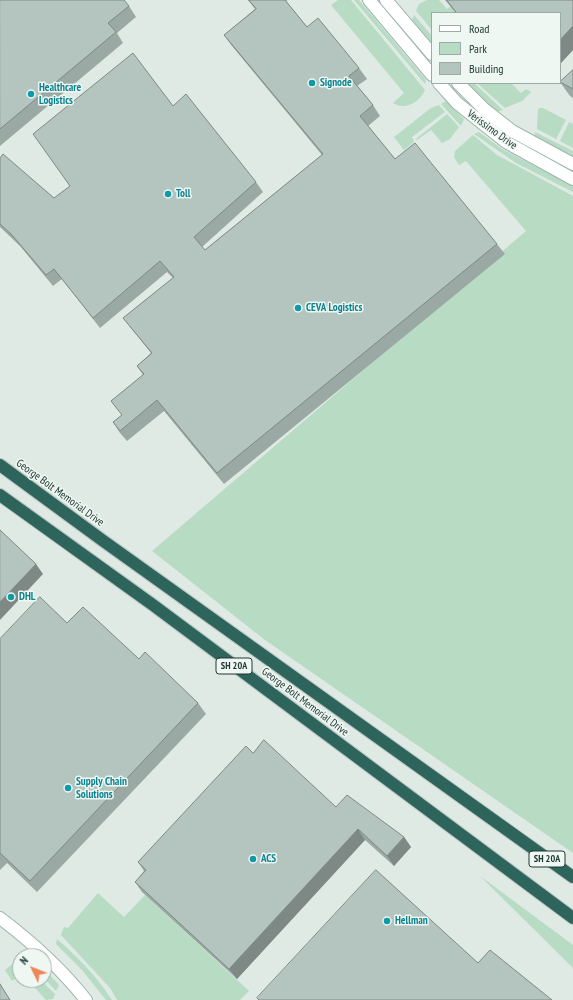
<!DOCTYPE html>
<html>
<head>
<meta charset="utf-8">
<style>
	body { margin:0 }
	#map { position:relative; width:573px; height:1000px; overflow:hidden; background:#dfeae5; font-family:"PT Sans Narrow",sans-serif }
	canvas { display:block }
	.legend { position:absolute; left:431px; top:12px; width:130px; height:72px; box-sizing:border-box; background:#eff7f3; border:1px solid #9caba7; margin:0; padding:5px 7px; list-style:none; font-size:12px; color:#203934 }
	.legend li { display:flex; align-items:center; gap:8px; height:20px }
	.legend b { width:20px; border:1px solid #9caba7 }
	.north { position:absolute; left:12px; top:948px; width:40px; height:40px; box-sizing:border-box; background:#eff7f3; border:1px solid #9caba7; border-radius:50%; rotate:313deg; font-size:11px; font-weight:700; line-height:16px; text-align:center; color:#203934 }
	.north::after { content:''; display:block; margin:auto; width:14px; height:18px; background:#ef8657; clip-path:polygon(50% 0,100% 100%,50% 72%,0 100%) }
</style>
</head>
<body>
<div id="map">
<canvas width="573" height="1000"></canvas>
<ul class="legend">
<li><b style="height:5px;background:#fff"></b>Road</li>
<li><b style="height:11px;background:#b7dbc3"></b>Park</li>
<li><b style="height:11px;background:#b4c4bf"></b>Building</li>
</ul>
<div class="north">N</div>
</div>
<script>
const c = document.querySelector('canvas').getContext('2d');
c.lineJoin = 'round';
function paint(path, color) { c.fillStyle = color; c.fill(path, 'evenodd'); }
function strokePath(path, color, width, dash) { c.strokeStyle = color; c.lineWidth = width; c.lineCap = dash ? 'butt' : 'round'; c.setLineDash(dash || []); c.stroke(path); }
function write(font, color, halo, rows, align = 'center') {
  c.font = font + ' "PT Sans Narrow",sans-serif'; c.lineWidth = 3; c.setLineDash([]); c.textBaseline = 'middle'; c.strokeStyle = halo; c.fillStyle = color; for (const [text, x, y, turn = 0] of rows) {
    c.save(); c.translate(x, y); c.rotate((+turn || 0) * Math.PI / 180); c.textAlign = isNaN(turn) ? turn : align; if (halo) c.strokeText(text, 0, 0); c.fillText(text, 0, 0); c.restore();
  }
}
paint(new Path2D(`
	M338 0H351L425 90C420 102 405 111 393 103L404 93 331 5Z
	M354 0H359L426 80 425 84Z
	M427 0H439L447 9 452 5 458 13H432V30L416 11 419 4Z
	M414 15 432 36V45L412 20Z
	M465 83H474L503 110 496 112Z
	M477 83H511L521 93 526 89 531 92 522 101 505 108Z
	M446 101 464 119 461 126 441 104Z
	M439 105 445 112 412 137 414 142 404 150 394 137 431 108Z
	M540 108H543L566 120 556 139 537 129 538 109Z
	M447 114 459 127 450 139 442 143 431 130 417 140 416 139Z
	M569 122 573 124V148L560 141Z
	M479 132 502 149 573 186V192L516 163 474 134Z
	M535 132 573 151V156L534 137Z
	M473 135 497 155 573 196V853L265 640 152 551 526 231 466 161 459 165 454 157 455 151Z
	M480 876 573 945V969L572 967Z
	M98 893 124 917 145 895 249 991 240 1000H117L110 988 61 935 64 927 68 928Z
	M57 939C78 957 97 977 112 1000H106L82 970 56 944Z
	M19 959 20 975 12 981 5 970Z
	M44 969 59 985 56 991 44 978Z
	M28 980H41L55 994 53 999 46 1000Z`), '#b7dbc3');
const secondary = new Path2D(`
	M369 0 432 75
	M386 0 432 54
	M439 83 457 103 506 142 573 179
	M458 83 484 109 512 131 573 164
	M0 918C33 943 60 967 86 1000`);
const highway = new Path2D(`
	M0 465 102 540 573 877
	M0 495 153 605 573 918`);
strokePath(secondary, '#9eb5ae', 14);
strokePath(highway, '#bcc4c2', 14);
strokePath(secondary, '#fff', 12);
strokePath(highway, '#2d655d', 12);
paint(new Path2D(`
	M0 0 129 6 136 17 117 33 123 43 0 146Z
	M248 0H288L286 1 307 27 359 68 367 79 357 86 373 105 380 116 368 126 395 159 497 244 505 254 224 484 164 411 127 441 120 433 113 422 122 415 111 401 143 375 137 366 151 353 123 318 173 278 167 272 100 328 62 279 53 286 20 246 0 227V158L54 198 70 186 173 106 256 182 263 192 202 247 205 250 322 155 232 46 224 35 255 9Z
	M445 0H573V50L560 64V13H456Z
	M573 70V98L570 96 560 82Z
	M67 623 139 659 198 703 206 714 37 892 7 863 0 870V639Z
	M253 753 336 807 404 837 411 847 394 866 365 840 237 979 142 892 135 882 144 871 138 862Z`), '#9ba9a4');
paint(new Path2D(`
	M573 26V50L560 64V40Z
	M36 564 43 574 0 620V602Z
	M358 829 365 840 237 979 229 969Z
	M404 837 411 847 394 866 387 856Z`), '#7e8986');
const building = new Path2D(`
	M0 0H124L129 6 108 23 116 32 0 129Z
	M249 0H285L307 27 318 18 359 68 349 76 373 105 360 116 395 159 415 143 497 244 217 473 157 400 120 431 113 422 122 415 111 401 144 374 137 366 152 353 123 318 174 277 160 261 93 318 54 269 46 275 12 235 0 224V158L3 154 54 198 70 186 33 134 133 53 173 106 186 94 256 182 194 237 205 250 323 154 224 35 256 9Z
	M447 0H573V26L560 40V13H457Z
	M573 70V89L560 82Z
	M0 530 36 564 0 602Z
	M40 597 67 623 83 607 139 659 145 652 198 703 30 881 0 853V639Z
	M264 740 336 807 347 795 404 837 387 856 358 829 229 969 135 882 146 870 138 862 246 746 253 753Z
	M376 870 478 963 490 950 552 1000H259L257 998Z
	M0 984 10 1000H0Z`);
paint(building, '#b4c4bf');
strokePath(building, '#7e8986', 1);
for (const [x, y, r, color] of [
	[312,83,4,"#0f9aa8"],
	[31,94,4,"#0f9aa8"],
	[168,194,4,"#0f9aa8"],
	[298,308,4,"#0f9aa8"],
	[11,597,4,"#0f9aa8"],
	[68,788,4,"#0f9aa8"],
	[253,859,4,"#0f9aa8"],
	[387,921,4,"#0f9aa8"]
]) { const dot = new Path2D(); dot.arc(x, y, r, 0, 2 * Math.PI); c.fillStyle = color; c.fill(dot); strokePath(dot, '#eff7f3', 1.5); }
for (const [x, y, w] of [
	[234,666,36],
	[547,859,36]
]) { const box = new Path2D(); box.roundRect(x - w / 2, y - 8, w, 16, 3); c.fillStyle = '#eff7f3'; c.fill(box); strokePath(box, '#203934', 1); }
write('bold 10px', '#203934', null, [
	["SH 20A",234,666],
	["SH 20A",547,859]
]);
write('bold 11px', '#0d838f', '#eff7f3', [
	["Signode",320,83],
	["Healthcare",39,88],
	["Logistics",39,101],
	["Toll",176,194],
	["CEVA Logistics",306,308],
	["DHL",19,597],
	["Supply Chain",76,782],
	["Solutions",76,795],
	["ACS",261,859],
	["Hellman",395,921]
], 'left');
write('11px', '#203934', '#eff7f3', [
	["Verissimo Drive",492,130,36],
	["George Bolt Memorial Drive",60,493,36],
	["George Bolt Memorial Drive",305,702,37]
]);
</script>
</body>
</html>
